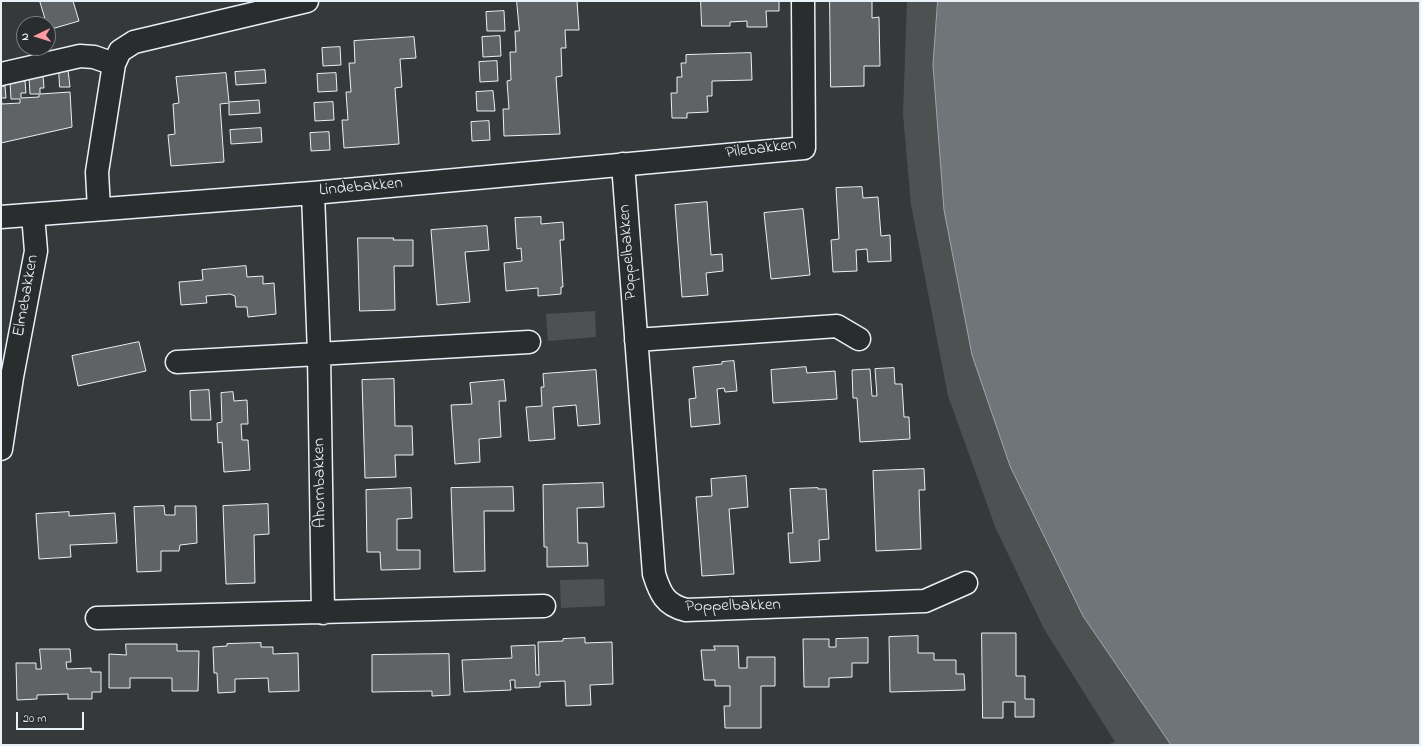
<!DOCTYPE html>
<html>
<head>
<meta charset="utf-8">
<style>
	body { margin:0 }
	#map { position:relative; width:1421px; height:746px; overflow:hidden; background:#35393a; font-family:"Indie Flower",sans-serif }
	canvas { display:block }
	.frame { position:absolute; inset:0; border:2px solid #e8f1f8; pointer-events:none }
	.north { position:absolute; left:16px; top:16px; width:40px; height:40px; box-sizing:border-box; background:#2a2d2e; border:1px solid #767b7f; border-radius:50%; rotate:266deg; font-size:11px; font-weight:700; line-height:16px; text-align:center; color:#e8f1f8 }
	.north::after { content:''; display:block; margin:auto; width:14px; height:18px; background:#ff9aa2; clip-path:polygon(50% 0,100% 100%,50% 72%,0 100%) }
	.scale { position:absolute; left:16px; top:712px; width:68px; height:18px; box-sizing:border-box; border:2px solid #e8f1f8; border-top:0; padding-left:5px; font-size:12px; line-height:14px; white-space:nowrap; color:#e8f1f8; -webkit-text-stroke:3px #2a2d2e; paint-order:stroke }
</style>
</head>
<body>
<div id="map">
<canvas width="1421" height="746"></canvas>
<div class="frame"></div>
<div class="north">N</div>
<div class="scale">20 m</div>
</div>
<script>
const c = document.querySelector('canvas').getContext('2d');
c.lineJoin = 'round';
function paint(path, color) { c.fillStyle = color; c.fill(path, 'evenodd'); }
function strokePath(path, color, width, dash) { c.strokeStyle = color; c.lineWidth = width; c.lineCap = dash ? 'butt' : 'round'; c.setLineDash(dash || []); c.stroke(path); }
function write(font, color, halo, rows, align = 'center') {
  c.font = font + ' "Indie Flower",sans-serif'; c.lineWidth = 3; c.setLineDash([]); c.textBaseline = 'middle'; c.strokeStyle = halo; c.fillStyle = color; for (const [text, x, y, turn = 0] of rows) {
    c.save(); c.translate(x, y); c.rotate((+turn || 0) * Math.PI / 180); c.textAlign = isNaN(turn) ? turn : align; if (halo) c.strokeText(text, 0, 0); c.fillText(text, 0, 0); c.restore();
  }
}
paint(new Path2D(`
	M907 1H938L933 65 944 210 972 355 1010 466 1083 616 1171 745H1106L1115 742 1044 629 996 529 948 396 911 205 903 114Z
	M595 311 596 337 548 341 546 314Z
	M604 579 605 606 561 608 560 580Z`), '#4d5152');
const water = new Path2D(`
	M938 1H1420V745H1171L1083 616 1010 466 972 355 944 210 933 65Z`);
paint(water, '#707579');
strokePath(water, '#a0a7ac', 1);
const building = new Path2D(`
	M40 1H73L79 21 48 30V24H47Z
	M517 1H577L579 30H565L566 48H561L562 76 556 77 560 134 504 136 503 109H509L507 81 511 80 510 52H516L515 31H519Z
	M701 1H779V11H766L767 27H747V21L730 22V26H702Z
	M830 1H872V18L879 17 880 66H864V86L831 87Z
	M504 11 505 31H487L486 12Z
	M500 36 501 56 483 57 482 37Z
	M414 37 416 58 400 59 402 87 395 88 399 144 344 148 342 120H348L346 92H351L349 63H355L354 41Z
	M340 47 341 65 323 66 322 48Z
	M751 53 752 80 712 81V96H707L708 112 687 113V118H672L671 93H677V77H682L681 63H686V55Z
	M497 61 498 81 480 82 479 62Z
	M59 70H68L70 87H60Z
	M265 70 266 83 236 85 235 72Z
	M226 73 229 102 259 100 260 113 229 115V103L220 104 224 162 171 166 168 135 175 134 173 104 179 103 176 77Z
	M336 73 337 91 318 92 317 74Z
	M43 76 44 88H40V94L70 92 72 127 1 143V86H5L6 98H1L2 104 20 103V99H11L10 82 25 81 26 93H21V98L39 97V94H30L29 77Z
	M493 91 495 111H477L476 92Z
	M333 102 334 120 315 121 314 103Z
	M489 121 490 140 472 141 471 122Z
	M261 128 262 142 231 144 230 130Z
	M329 132 330 150 311 151 310 133Z
	M862 187 863 198 878 197 881 236 890 235 891 261 868 262 867 249 856 250 857 271 833 272 831 240 839 239 836 188Z
	M707 202 711 255 722 254 723 271 706 273 708 295 682 297 675 205Z
	M803 209 810 275 771 279 764 213Z
	M541 217V224L563 222 564 240H560L563 287H561V294L538 296V288L506 291 504 263 522 261 521 248 517 249 515 218Z
	M487 226 489 250 465 252 470 302 437 305 431 230Z
	M358 238H394L393 240H413V266H394L395 310 360 311Z
	M246 266 247 277 263 276V284L274 283 276 314 248 317 247 307H236L235 296 230 294 206 296 207 303 181 305 179 282 203 280 202 270Z
	M139 342 146 371 78 386 72 356Z
	M734 361 737 391 725 392 724 388 717 389 720 424 691 427 689 399 696 398 693 367 722 364V362Z
	M806 367 807 373 835 371 837 399 773 403 771 370Z
	M894 368 895 384H902L904 417H909L910 439 860 442 857 398H853L852 370 870 369 872 396H877L875 369Z
	M596 370 600 424 578 426 576 405 553 407 555 439 529 441 526 407 542 406 541 387H544L543 374Z
	M394 379 395 426H412L413 455H395L396 477 365 478 362 380Z
	M504 380 506 401H499L501 437 479 439 480 462 455 464 451 405 472 404 470 383Z
	M209 390 211 420H191L190 391Z
	M233 392 234 401 247 400 248 424H241L242 440H248L250 470 224 472 222 442 218 443 217 423 222 422 221 393Z
	M924 469 925 490H919L921 549 876 551 873 471Z
	M746 476 748 507 729 509 734 574 702 576 696 497 712 496 711 479Z
	M603 483 604 507 577 508 578 543H587L588 566 547 567V547H544L543 485Z
	M513 487 514 511H484L485 571 454 572 451 488Z
	M411 488 412 518 397 519V550H420V569L381 570 380 552H367L366 490Z
	M818 488V489H826L829 539 819 540 820 561 790 563 788 533H793L790 489Z
	M268 504 269 534 254 535 255 583 226 584 223 506Z
	M164 506 165 515H175V506H196L197 543 180 545 179 551H161V571L137 572 134 507Z
	M69 512V516L115 513 117 543 70 545 71 557 39 559 36 514Z
	M982 633H1016V676H1025V699H1034V717H1015V702H1003V718H983Z
	M918 636V653H934V660H956V674H964L965 690 890 692 889 637Z
	M585 638V643L612 642 613 684 590 685 591 705 566 706 565 681 540 682V687L515 688V680H510L511 690 464 692 462 660 512 658 511 646 535 645 536 675H539L538 642 563 641V639Z
	M868 638V663H852V677L829 678V687H804L803 639H829V647H836V639Z
	M261 643V647H273V654L298 653 299 691 269 692 268 678 235 679V692L218 693 217 673H214L213 647 227 646V644Z
	M126 644H177V651H199L198 691H172V678H130V688H109V654L126 655Z
	M714 646H738L739 668H747V657H775V686H761V728H725L724 706H730V686H715V680H704L701 650H715Z
	M40 649H70L71 662H66L67 669 91 668V672H101V692H92V699H68V694L37 695V699L17 700 16 663H36V669H41Z
	M449 654 450 695 432 696V691L372 692V655Z`);
paint(building, '#5f6365');
strokePath(building, '#e8f1f8', 1);
const minor = new Path2D(`
	M1 74 80 56 94 57 114 64
	M623 164 654 574C660 593 665 605 686 610L925 601 966 583
	M313 193 319 354 323 613
	M99 209 97 172 114 64 120 51 134 42 307 1
	M1 217 313 193 804 148 803 1
	M636 340 837 326 859 339
	M177 362 529 342
	M1 449 12 377 36 251 33 215
	M97 618 544 606`);
strokePath(minor, '#e8f1f8', 25);
strokePath(minor, '#2a2d2e', 22);
write('17px', '#e8f1f8', '#2a2d2e', [
	["Pilebakken",761,150,-7],
	["Lindebakken",361,188,-5],
	["Poppelbakken",629,252,-94],
	["Elmebakken",27,296,-80],
	["Ahornbakken",321,483,-91],
	["Poppelbakken",733,607,-1]
]);
</script>
</body>
</html>
